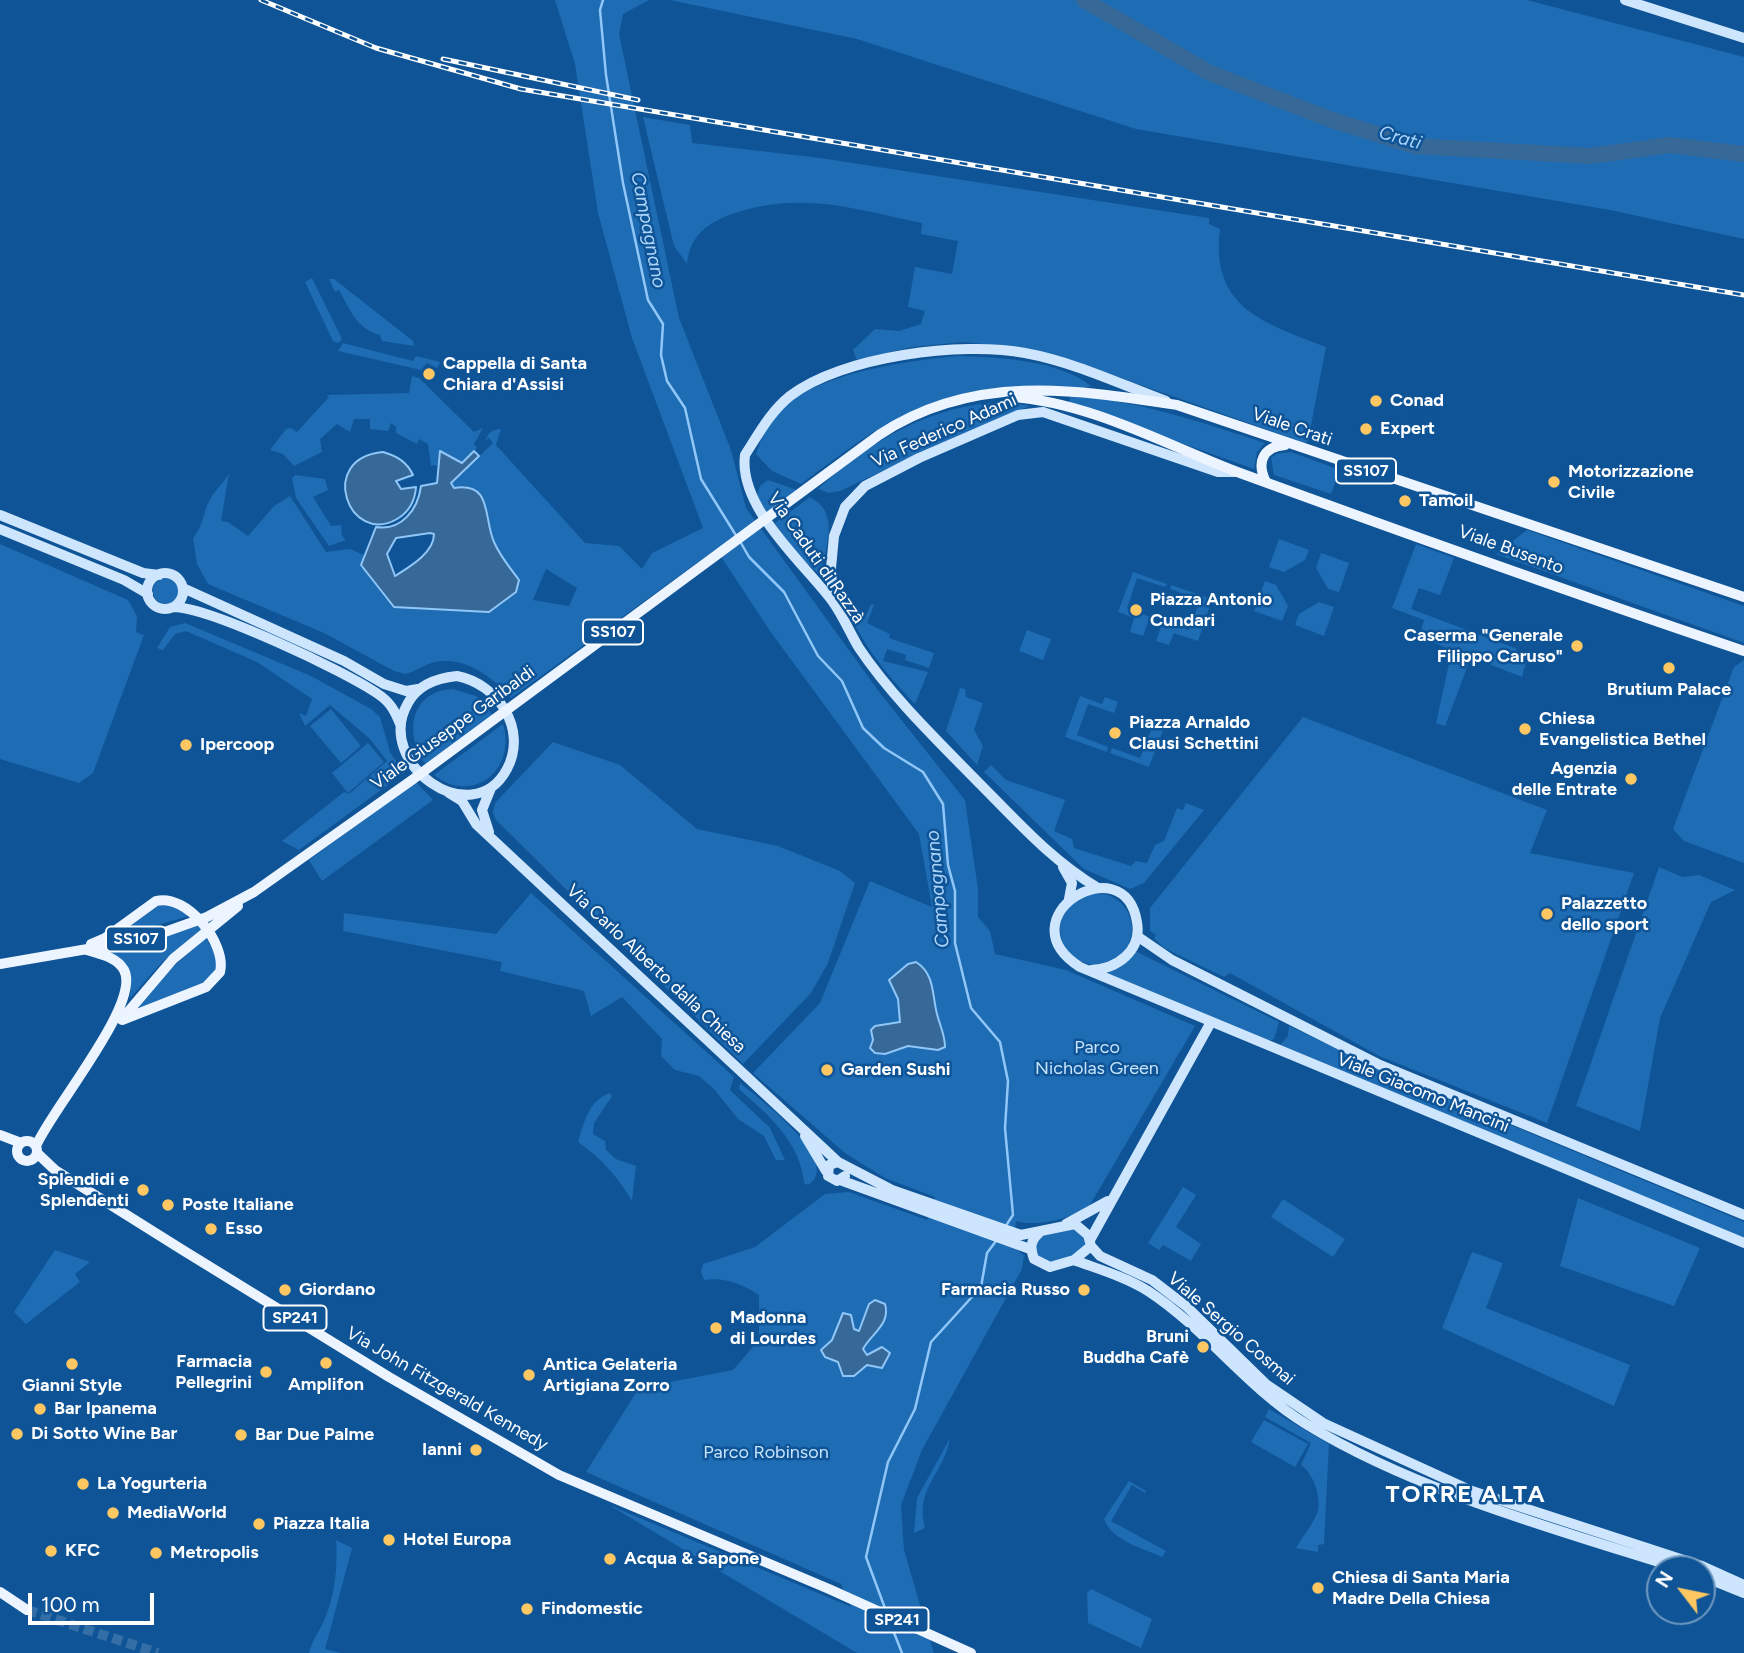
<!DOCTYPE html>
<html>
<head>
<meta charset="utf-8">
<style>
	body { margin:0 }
	#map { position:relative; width:1744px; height:1653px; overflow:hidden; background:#0f5496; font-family:Figtree,sans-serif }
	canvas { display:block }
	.north { position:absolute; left:1646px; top:1555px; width:70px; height:70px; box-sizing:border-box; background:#0f5496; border:2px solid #6f98c0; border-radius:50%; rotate:302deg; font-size:19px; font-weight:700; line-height:28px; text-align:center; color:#fff }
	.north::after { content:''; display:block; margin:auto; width:24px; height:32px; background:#ffc762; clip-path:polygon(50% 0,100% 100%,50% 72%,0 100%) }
	.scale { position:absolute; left:28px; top:1593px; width:126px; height:32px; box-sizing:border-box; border:4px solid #fff; border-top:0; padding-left:9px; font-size:21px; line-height:24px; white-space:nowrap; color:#fff; -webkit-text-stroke:5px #0f5496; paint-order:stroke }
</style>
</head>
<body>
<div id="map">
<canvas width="1744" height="1653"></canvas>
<div class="north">N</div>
<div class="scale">100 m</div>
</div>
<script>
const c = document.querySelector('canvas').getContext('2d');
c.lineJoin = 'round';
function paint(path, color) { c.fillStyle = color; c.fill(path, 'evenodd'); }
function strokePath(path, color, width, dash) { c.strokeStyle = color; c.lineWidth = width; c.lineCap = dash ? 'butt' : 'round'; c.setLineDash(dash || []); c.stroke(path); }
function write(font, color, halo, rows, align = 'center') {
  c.font = font + ' Figtree,sans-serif'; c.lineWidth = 5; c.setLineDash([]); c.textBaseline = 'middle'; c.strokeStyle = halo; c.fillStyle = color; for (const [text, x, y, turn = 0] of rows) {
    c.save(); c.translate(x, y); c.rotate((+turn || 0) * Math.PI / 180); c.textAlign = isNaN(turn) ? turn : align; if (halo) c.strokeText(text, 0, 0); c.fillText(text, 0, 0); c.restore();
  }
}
paint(new Path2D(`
	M555 0H649L623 14 619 34 679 318 731 450 746 508 880 693 965 800 978 889V917L990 931 995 954 1066 970 1195 1026 1090 1205C1073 1219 1036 1227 1016 1221L1013 1247 1024 1255 1022 1269 922 1450 901 1505 904 1550 934 1653H857L609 1505 851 1607 841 1584 586 1472 639 1388 733 1370 759 1340V1295C741 1284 726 1277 704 1280L701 1272 703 1264 755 1247 825 1194 849 1192 927 1220 935 1197 885 1178 845 1153 753 1073 820 1003 870 881 932 907 919 834 770 631 716 549 511 698C493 677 465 656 435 662 424 664 416 672 405 674L394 671 324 633 208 584 197 564 193 538C204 526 203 509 212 496 217 488 224 483 229 473L221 521 228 522 248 536 274 506 290 496 326 552 350 549 364 555 361 565 394 607 504 558 494 542 486 508 466 486 454 488 451 483 493 443 489 438 485 441C489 433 491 429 501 429L496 445 585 543 619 546 642 569 652 553 703 528 632 338 598 213 575 64ZM546 569 577 588 569 606 533 600Z
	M670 0H1527L1744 57V239L1610 210 1136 129 857 39Z
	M643 117 690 125 692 143 820 158 1209 218V224L1220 229C1210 308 1264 323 1326 347L1308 441 1305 443 1073 361 1024 348 963 342 912 347 857 360 853 350 875 329 899 331 921 324 925 311 908 307 915 267 952 274 958 241 921 234 922 223C854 209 803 191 735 213 708 222 690 235 687 264L674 246Z
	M312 278 341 337 342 340 338 343 333 341 305 282Z
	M329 279H334L413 341 414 346 382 341 380 335C356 329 350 309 339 290L335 292Z
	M343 343 413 361 416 356 440 362 437 368 427 363 421 370 338 351Z
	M958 356C998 357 1059 360 1091 386 1073 392 1024 386 1001 389 910 398 872 432 801 484L772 471 756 454C760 442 765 429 772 419 806 374 904 361 958 356Z
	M412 376 419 378 474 432 483 428 474 444 477 448 462 463 440 451 439 465 431 466 428 444 419 439 417 444 396 433V427L391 423 388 431 370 429V419H354L350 432 337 424 320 439 322 452 294 466 283 454 270 450 286 429 291 428 297 432 329 397 327 395 409 393Z
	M1070 396C1138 400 1200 422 1265 443L1257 452 1254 469 1069 403Z
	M1005 402 1030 406 957 436 840 491 829 493 818 489C873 439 930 405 1005 402Z
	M1291 452 1340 470 1331 494 1274 475 1271 458 1276 454Z
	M295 475 325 479 328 490 313 497 331 526 341 525 342 536 346 540 329 546 296 498 292 478Z
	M768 480 797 490 767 513 757 496 760 486Z
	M810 497C839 512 827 542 822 568L818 573 791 549 775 523Z
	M1527 530 1744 606V643L1496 554Z
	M1279 539 1309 550 1305 560 1284 572 1269 567Z
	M0 544 128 600 137 616 136 632 144 635 93 773 79 783 0 759Z
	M1416 544 1454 558 1440 595 1419 588 1411 609 1517 649 1514 658 1526 662 1522 677 1471 657 1445 726 1436 723 1452 650 1419 637 1424 620 1392 608Z
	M1321 553 1349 563 1339 592 1328 589 1316 568Z
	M1133 572 1167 584 1165 587 1137 578 1127 608 1150 617 1143 636 1130 632 1134 618 1118 612Z
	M153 591a13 13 0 1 1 26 0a13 13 0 1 1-26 0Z
	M1265 581 1276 585 1288 606 1282 621 1254 611Z
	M1171 585 1212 599 1198 641 1174 633 1169 645 1156 641 1163 621 1189 630 1200 600 1170 589Z
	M841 592 864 620 871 604 874 605 867 623 890 634 889 638 934 653 929 668 905 660 906 655 887 649 883 661 928 672 915 704C884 672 855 636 841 592Z
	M1319 602 1334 607 1324 636 1295 625 1299 614Z
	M185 623 311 676 371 709 380 717 390 752 404 773 299 850 282 841 344 792 349 794 387 761 370 739 330 705 305 726 299 713 306 716 312 699 257 662 186 631 175 634 163 650 157 648 170 627Z
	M1027 630 1051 639 1043 660 1019 651Z
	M1744 660V863L1684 841 1673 829 1734 667Z
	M960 688 965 689 966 697 983 703 974 730 983 746 977 765 946 731Z
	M453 689 476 696 493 715 426 765C404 735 409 691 453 689Z
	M1080 696 1102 704 1105 697 1118 702 1114 713 1088 704 1077 735 1108 747 1107 752 1065 737Z
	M331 709 361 746 341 763 310 726Z
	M1303 717 1547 810 1530 853 1634 873 1547 1123 1379 1056 1230 973 1224 977 1164 948 1154 938 1156 935 1150 931V908Z
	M1145 718 1165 725 1149 767 1110 753 1112 748 1140 758 1152 728 1142 725Z
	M503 724C517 769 473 806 434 775Z
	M553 742 620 765 697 829 778 846 840 871 855 883 828 963 811 993 743 1064 496 820 493 812 495 803Z
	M368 743 384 762 348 793 332 773Z
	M991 765 1006 780 1065 800 1054 831 1072 839 1074 848 1131 866 1136 861 1147 863 1155 845 1164 841 1177 808 1183 810 1186 803 1204 810 1144 883 1130 889 1084 869 984 772Z
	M416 782 433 800 322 881 309 860Z
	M1659 867 1682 877 1699 875 1735 890 1711 902 1660 1018 1640 1131 1576 1106Z
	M1060 929a36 36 0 1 1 72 0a36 36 0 1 1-72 0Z
	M531 893 734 1077 730 1090 770 1128 785 1160H776L764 1136 738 1119 714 1089 699 1076 675 1070 661 1056 662 1039 622 997 591 1016 584 991 500 971 502 962 343 931 344 913 496 934Z
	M169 901 189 916 112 938 156 905Z
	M211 921 163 961 130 998 131 984 110 952 148 943Z
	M206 938 216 956V968L209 980 141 1008 137 1003 160 978Z
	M1135 951 1279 1022 1274 1039 1269 1041 1106 973 1120 967Z
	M1289 1026 1407 1082 1744 1222V1239L1280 1045 1288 1036Z
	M740 1083C756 1096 845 1162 808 1185L804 1183C800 1141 768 1115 739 1089Z
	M610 1093 612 1096 594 1123 593 1134 605 1141 606 1150 616 1159 636 1166 632 1201C618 1177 601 1158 578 1142 584 1122 589 1100 610 1093Z
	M1183 1187 1196 1195 1176 1227 1201 1244 1191 1261 1163 1245 1159 1250 1148 1243Z
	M1578 1198 1700 1248 1674 1306 1560 1266Z
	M1283 1199 1345 1239 1333 1257 1271 1217Z
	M1075 1226 1088 1240 1084 1251 1050 1265 1036 1257 1035 1240 1040 1235Z
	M55 1250 90 1262 75 1274 80 1282 26 1324 14 1312Z
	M1472 1252 1503 1263 1486 1308 1630 1365 1614 1406 1442 1328Z
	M1269 1409 1329 1444 1324 1544 1318 1545V1552L1296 1548C1302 1537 1315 1522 1318 1510 1321 1496 1313 1473 1301 1465L1311 1443 1265 1417Z
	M1264 1420 1308 1444 1295 1467 1251 1442Z
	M950 1438C945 1473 914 1488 925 1528L914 1533 917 1498Z
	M1129 1481 1146 1491 1145 1493 1132 1485 1111 1521 1166 1551 1162 1557C1143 1548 1112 1541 1104 1519Z
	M336 1540 352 1548 325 1649 341 1653H309C312 1641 318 1633 323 1623 335 1597 338 1567 336 1540Z
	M1091 1589 1152 1619 1141 1648 1088 1623 1087 1593Z`), '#1e6cb4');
const water = new Path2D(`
	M440 451 462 463 474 451 479 456 451 483 454 488C493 482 483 517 494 542 500 556 510 568 519 580L516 592 489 612 394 607 361 565 376 527C402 531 418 509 421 486L437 483ZM430 533 434 534C434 553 409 567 395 576L387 554 396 538Z
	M383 452C397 456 407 462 413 475L396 481 401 489 416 487C415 501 409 512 397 519 349 547 316 458 383 452Z
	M916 962C935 974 932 995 937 1014 940 1026 945 1035 945 1047L938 1050 908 1046 885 1054 875 1053 870 1048 873 1040 871 1030 875 1026 900 1022 898 999 889 980 908 964Z
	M875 1300 885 1304C891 1324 871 1334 863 1349L867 1355 882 1347 890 1353 882 1368 867 1365 854 1376H843L838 1362 825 1357 821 1350 832 1340 843 1313 851 1315 854 1329 859 1331 869 1304Z`);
paint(water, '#366898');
strokePath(water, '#90c7f8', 2);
strokePath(new Path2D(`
	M603 0 600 10 606 75 623 183 648 300 663 324 661 355 667 381 685 408 701 479 737 537
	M741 543 749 557 784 592 818 656 842 681 863 728 884 748 923 772 943 804 948 865 955 891V943L971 1008 1000 1042 1008 1081 1005 1128 1013 1215 1005 1227
	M886 1611 866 1557 888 1462 915 1409 931 1342 981 1287 987 1253 996 1241
	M889 1620 902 1653`), '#90c7f8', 2.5);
strokePath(new Path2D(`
	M1084 0 1210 73 1332 120 1415 146 1590 156 1670 145 1744 154`), '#366898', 16);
strokePath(new Path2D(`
	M27 1610 158 1653`), '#336ea6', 10, [10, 5]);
strokePath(new Path2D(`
	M1625 0 1744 38
	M0 515 143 573 159 575
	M0 529 124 580 148 594
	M147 591a18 18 0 1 1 36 0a18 18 0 1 1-36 0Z
	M183 588 344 661 384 684 406 691 418 689
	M833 601 831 568 834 536 845 507 865 486 919 458 1018 415 1043 412 1218 472H1236
	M174 607C211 608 345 671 378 694 390 702 395 711 400 724
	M457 676C498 684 528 729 507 769 472 834 373 763 408 703 418 684 437 678 457 676Z
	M449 793 462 801 476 824 838 1162 892 1190 1021 1235 1075 1224 1088 1235 1091 1246 1074 1260 1050 1267 1034 1259C1030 1248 1030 1241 1039 1233
	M489 832 482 810 491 788
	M1063 867 1072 883 1069 899
	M1098 888C1051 860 1017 821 979 783 937 740 892 697 859 648 850 633 843 616 833 602 805 564 738 508 745 455 758 435 770 412 790 396 842 356 962 341 1025 353 1074 362 1120 384 1166 401
	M1137 936 1172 960 1378 1064 1744 1215
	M1091 970C1117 969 1142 951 1137 922 1124 844 1003 918 1080 967L1744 1243
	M805 1136 826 1171
	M838 1162 829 1165 828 1176 837 1181 845 1176
	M840 1180 1030 1249
	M1066 1224 1108 1201
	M1090 1240 1211 1022
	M1091 1246 1100 1256 1152 1280 1186 1306 1267 1385 1323 1423 1472 1491 1702 1566 1744 1585
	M1074 1260C1098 1269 1126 1277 1148 1291 1206 1329 1246 1387 1306 1424 1415 1491 1558 1530 1681 1569
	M1702 1576 1744 1593`), '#cee6fd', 10);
strokePath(new Path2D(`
	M1011 397C1090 402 1166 445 1240 473 1407 534 1575 594 1744 651
	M1266 482C1256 462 1263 447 1285 445
	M91 944 105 938 156 901C187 893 227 944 220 972L206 987 122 1020
	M0 964 128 942 162 933 207 917 254 892 412 780 879 435C972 373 1074 389 1177 405L1744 597
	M122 1019 173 959 238 906
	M0 1135 21 1143
	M17 1151a10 10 0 1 1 20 0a10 10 0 1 1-20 0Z
	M36 1146C51 1110 142 1003 124 970 117 957 100 954 87 950
	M37 1153 55 1170 181 1249 389 1377 559 1475 829 1589 971 1653
	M0 1592 27 1610`), '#ecf4ff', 10);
const rail = new Path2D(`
	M261 0 376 48 521 89 1744 295
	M443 59 638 100`);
strokePath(rail, '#fff', 5);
strokePath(rail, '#0f5496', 2.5, [8]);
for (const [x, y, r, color] of [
	[429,374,7,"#ffc762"],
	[1376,401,7,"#ffc762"],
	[1366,429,7,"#ffc762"],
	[1554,482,7,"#ffc762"],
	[1405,501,7,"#ffc762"],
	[1136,610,7,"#ffc762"],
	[1577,646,7,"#ffc762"],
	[1669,668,7,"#ffc762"],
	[1525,729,7,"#ffc762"],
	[1115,733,7,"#ffc762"],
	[186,745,7,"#ffc762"],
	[1631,779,7,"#ffc762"],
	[1547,914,7,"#ffc762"],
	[827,1070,7,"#ffc762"],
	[143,1190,7,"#ffc762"],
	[168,1205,7,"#ffc762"],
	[211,1229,7,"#ffc762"],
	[285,1290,7,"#ffc762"],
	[1084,1290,7,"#ffc762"],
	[716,1328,7,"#ffc762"],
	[1203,1347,7,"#ffc762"],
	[326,1363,7,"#ffc762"],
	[72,1364,7,"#ffc762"],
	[266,1372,7,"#ffc762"],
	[529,1375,7,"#ffc762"],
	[40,1409,7,"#ffc762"],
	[17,1434,7,"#ffc762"],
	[241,1435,7,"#ffc762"],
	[476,1450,7,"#ffc762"],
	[83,1484,7,"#ffc762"],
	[113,1513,7,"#ffc762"],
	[259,1524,7,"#ffc762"],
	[389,1540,7,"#ffc762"],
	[51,1551,7,"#ffc762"],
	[156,1553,7,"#ffc762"],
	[610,1559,7,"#ffc762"],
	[1318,1588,7,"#ffc762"],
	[527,1609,7,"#ffc762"]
]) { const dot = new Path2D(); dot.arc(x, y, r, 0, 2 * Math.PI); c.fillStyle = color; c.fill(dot); strokePath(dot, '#0f5496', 2.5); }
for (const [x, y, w] of [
	[1366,471,60],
	[613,632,60],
	[136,939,60],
	[295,1318,63],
	[897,1620,63]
]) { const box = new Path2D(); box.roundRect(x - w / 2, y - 12.5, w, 25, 5); c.fillStyle = '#0f5496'; c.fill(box); strokePath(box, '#fff', 2); }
write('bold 16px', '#fff', null, [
	["SS107",1366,471],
	["SS107",613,632],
	["SS107",136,939],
	["SP241",295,1318],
	["SP241",897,1620]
]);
write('bold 18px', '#fff', '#0f5496', [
	["Cappella di Santa",443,364],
	["Chiara d'Assisi",443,385],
	["Conad",1390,401],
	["Expert",1380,429],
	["Motorizzazione",1568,472],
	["Civile",1568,493],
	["Tamoil",1419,501],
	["Piazza Antonio",1150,600],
	["Cundari",1150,621],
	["Caserma \"Generale",1563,636,"right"],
	["Filippo Caruso\"",1563,657,"right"],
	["Brutium Palace",1669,690,"center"],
	["Chiesa",1539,719],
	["Evangelistica Bethel",1539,740],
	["Piazza Arnaldo",1129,723],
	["Clausi Schettini",1129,744],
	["Ipercoop",200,745],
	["Agenzia",1617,769,"right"],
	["delle Entrate",1617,790,"right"],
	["Palazzetto",1561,904],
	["dello sport",1561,925],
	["Garden Sushi",841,1070],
	["Splendidi e",129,1180,"right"],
	["Splendenti",129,1201,"right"],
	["Poste Italiane",182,1205],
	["Esso",225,1229],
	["Giordano",299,1290],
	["Farmacia Russo",1070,1290,"right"],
	["Madonna",730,1318],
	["di Lourdes",730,1339],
	["Bruni",1189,1337,"right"],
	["Buddha Cafè",1189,1358,"right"],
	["Farmacia",252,1362,"right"],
	["Pellegrini",252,1383,"right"],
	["Antica Gelateria",543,1365],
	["Artigiana Zorro",543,1386],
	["Amplifon",326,1385,"center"],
	["Gianni Style",72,1386,"center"],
	["Bar Ipanema",54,1409],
	["Di Sotto Wine Bar",31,1434],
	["Bar Due Palme",255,1435],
	["Ianni",462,1450,"right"],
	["La Yogurteria",97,1484],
	["MediaWorld",127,1513],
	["Piazza Italia",273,1524],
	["Hotel Europa",403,1540],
	["KFC",65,1551],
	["Metropolis",170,1553],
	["Acqua & Sapone",624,1559],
	["Chiesa di Santa Maria",1332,1578],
	["Madre Della Chiesa",1332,1599],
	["Findomestic",541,1609]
], 'left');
write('18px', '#fff', '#0f5496', [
	["Viale Crati",1292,427,19],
	["Via Federico Adami",944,431,-24],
	["Viale Busento",1511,550,20],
	["Via Caduti di Razzà",816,558,55],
	["Viale Giuseppe Garibaldi",453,728,-36],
	["Via Carlo Alberto dalla Chiesa",656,969,43],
	["Viale Giacomo Mancini",1423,1093,22],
	["Viale Sergio Cosmai",1231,1329,41],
	["Via John Fitzgerald Kennedy",447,1389,30]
]);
write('18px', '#c6e4fe', '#0f5496', [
	["Parco",1097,1048],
	["Nicholas Green",1097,1069],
	["Parco Robinson",766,1453]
]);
write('italic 19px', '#abd5fb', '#0f5496', [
	["Crati",1400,138,16],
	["Campagnano",648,230,79],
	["Campagnano",938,889,-95]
]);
c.letterSpacing = '2px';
write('bold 24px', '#fff', '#0f5496', [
	["TORRE ALTA",1466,1495]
]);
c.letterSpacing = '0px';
</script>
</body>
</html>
